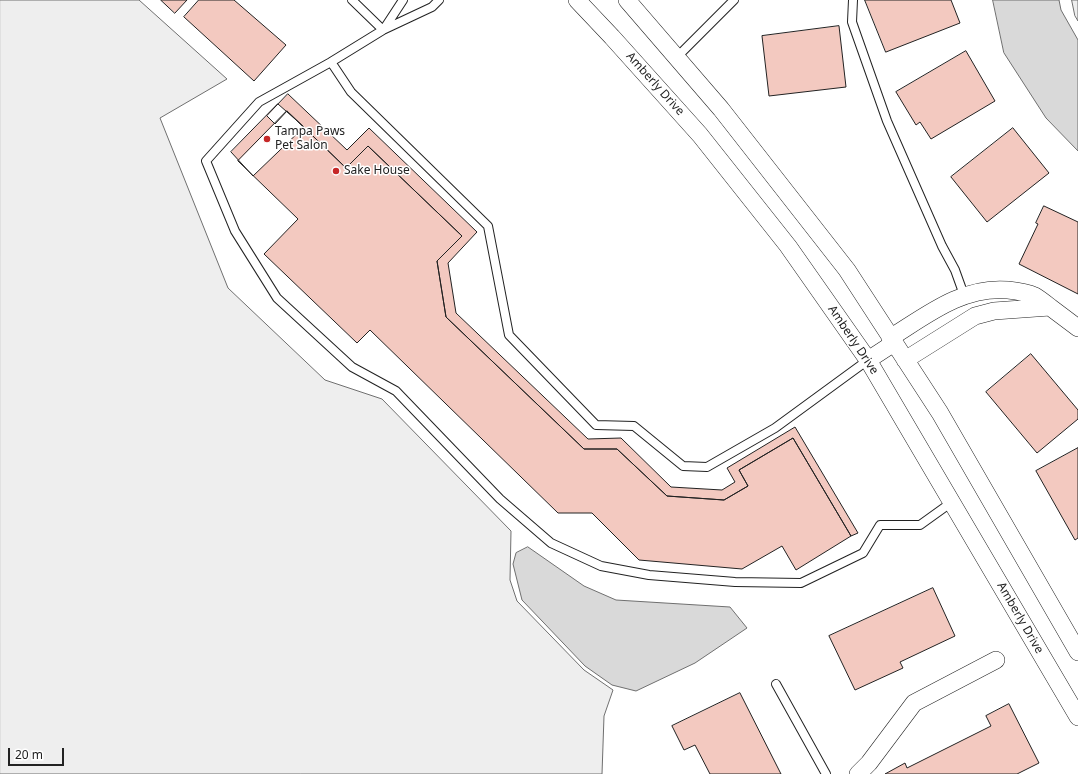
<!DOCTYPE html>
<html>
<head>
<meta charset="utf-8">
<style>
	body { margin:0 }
	#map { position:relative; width:1078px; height:774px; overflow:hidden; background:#fff; font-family:"Noto Sans",sans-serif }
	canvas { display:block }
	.scale { position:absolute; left:8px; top:748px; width:56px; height:18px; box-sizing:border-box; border:2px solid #222; border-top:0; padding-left:5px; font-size:12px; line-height:14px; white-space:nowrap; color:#222; -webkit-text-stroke:3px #fff; paint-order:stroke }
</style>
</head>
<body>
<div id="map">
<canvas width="1078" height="774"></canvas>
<div class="scale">20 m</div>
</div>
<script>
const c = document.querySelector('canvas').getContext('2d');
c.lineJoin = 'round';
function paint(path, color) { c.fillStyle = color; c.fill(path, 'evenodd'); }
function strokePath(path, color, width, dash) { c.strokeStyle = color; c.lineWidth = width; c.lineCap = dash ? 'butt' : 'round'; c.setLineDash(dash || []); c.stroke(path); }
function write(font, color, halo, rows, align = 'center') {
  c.font = font + ' "Noto Sans",sans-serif'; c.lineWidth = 3; c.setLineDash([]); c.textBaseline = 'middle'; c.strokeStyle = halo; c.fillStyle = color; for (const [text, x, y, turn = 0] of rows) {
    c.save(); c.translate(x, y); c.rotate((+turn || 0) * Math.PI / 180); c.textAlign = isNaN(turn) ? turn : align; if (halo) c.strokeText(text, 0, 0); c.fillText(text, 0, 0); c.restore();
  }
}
const green = new Path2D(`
	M0 0H139L227 79 160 118 228 288 325 380 382 399 511 531 510 580 517 601 584 670 613 690 604 716 602 774H0Z
	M1072 0H1078V21L1075 16Z`);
paint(green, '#eee');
strokePath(green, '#6f6f6f', 1);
const water = new Path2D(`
	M993 0H1059L1061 10 1078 40V151L1046 118 1004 53Z
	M528 547 584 586 616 600 730 607 747 628 695 663 636 691 612 685 585 666 522 600 513 564 516 553Z`);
paint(water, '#d9d9d9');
strokePath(water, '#6f6f6f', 1);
const building = new Path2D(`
	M161 0H187L175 13Z
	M199 0H234L286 45 254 81 184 17Z
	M865 0H951L960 23 886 52Z
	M839 26 846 87 769 96 762 36Z
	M966 51 995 101 931 139 920 122 916 125 896 92Z
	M288 94 347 150 369 128 477 232 448 263 456 313 588 439 621 438 671 487 722 490 735 482 727 468 795 427 858 533 851 536 793 438 739 470 748 486 724 500 667 496 617 449H584L446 317 437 261 462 236 368 146 346 168 287 111 275 124 267 116Z
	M278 104 304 127 253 176 231 152Z
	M287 111 346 168 368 146 462 236 437 261 446 317 584 449H617L667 496 724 500 748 486 739 470 793 438 851 536 796 570 782 546 742 569 639 560 592 513H558L370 330 357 343 264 254 298 219 238 161Z
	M1013 128 1049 173 987 222 951 177Z
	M1044 206 1078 222V294L1019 264 1038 224 1036 223Z
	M1031 354 1078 410V419L1037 453 986 392Z
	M1078 448V538L1075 540 1036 471Z
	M933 588 955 636 900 662 903 668 855 690 829 636Z
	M740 693 781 774H710L695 745 684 750 672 726Z
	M1009 704 1039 763 1017 774H885L905 763 907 768 991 726 986 716Z`);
paint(building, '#f3c9c0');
strokePath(building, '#222', 1);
const lane = new Path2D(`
	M352 0 383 30
	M439 0 432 7 383 30 331 62 351 92 488 226 509 335 596 425 634 426 683 466 707 467 775 428 868 360
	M853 0 852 22 887 121 942 246 955 270 964 295
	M384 29 403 0
	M677 57 734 0
	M331 62 259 102 206 161 235 231 277 298 352 367 396 391 500 499 551 543 601 566 649 575 735 582 801 583 863 553 880 525H920L952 502
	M776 684 826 774`);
const street = new Path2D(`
	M577 0 612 37 700 135 788 246 868 360 1078 717
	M627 0 721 109 847 270 940 413 1078 652
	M1050 307 1078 328
	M890 338C927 315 962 286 1008 290 1017 291 1026 292 1035 296 1040 299 1045 303 1050 307L994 311 975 316 905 360
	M868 360 894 343
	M858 774 869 763 914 703 996 660`);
strokePath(lane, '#222', 10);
strokePath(street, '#222', 18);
strokePath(lane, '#fff', 8);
strokePath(street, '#fff', 17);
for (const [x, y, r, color] of [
	[267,139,4,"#c62828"],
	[336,171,4,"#c62828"]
]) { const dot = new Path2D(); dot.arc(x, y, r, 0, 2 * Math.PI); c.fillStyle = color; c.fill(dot); strokePath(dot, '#fff', 1.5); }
write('12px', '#222', '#fff', [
	["Amberly Drive",655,84,48],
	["Amberly Drive",853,340,56],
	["Amberly Drive",1020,618,60]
]);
write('12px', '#222', '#fff', [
	["Tampa Paws",275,132],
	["Pet Salon",275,146],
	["Sake House",344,171]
], 'left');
</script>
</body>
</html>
